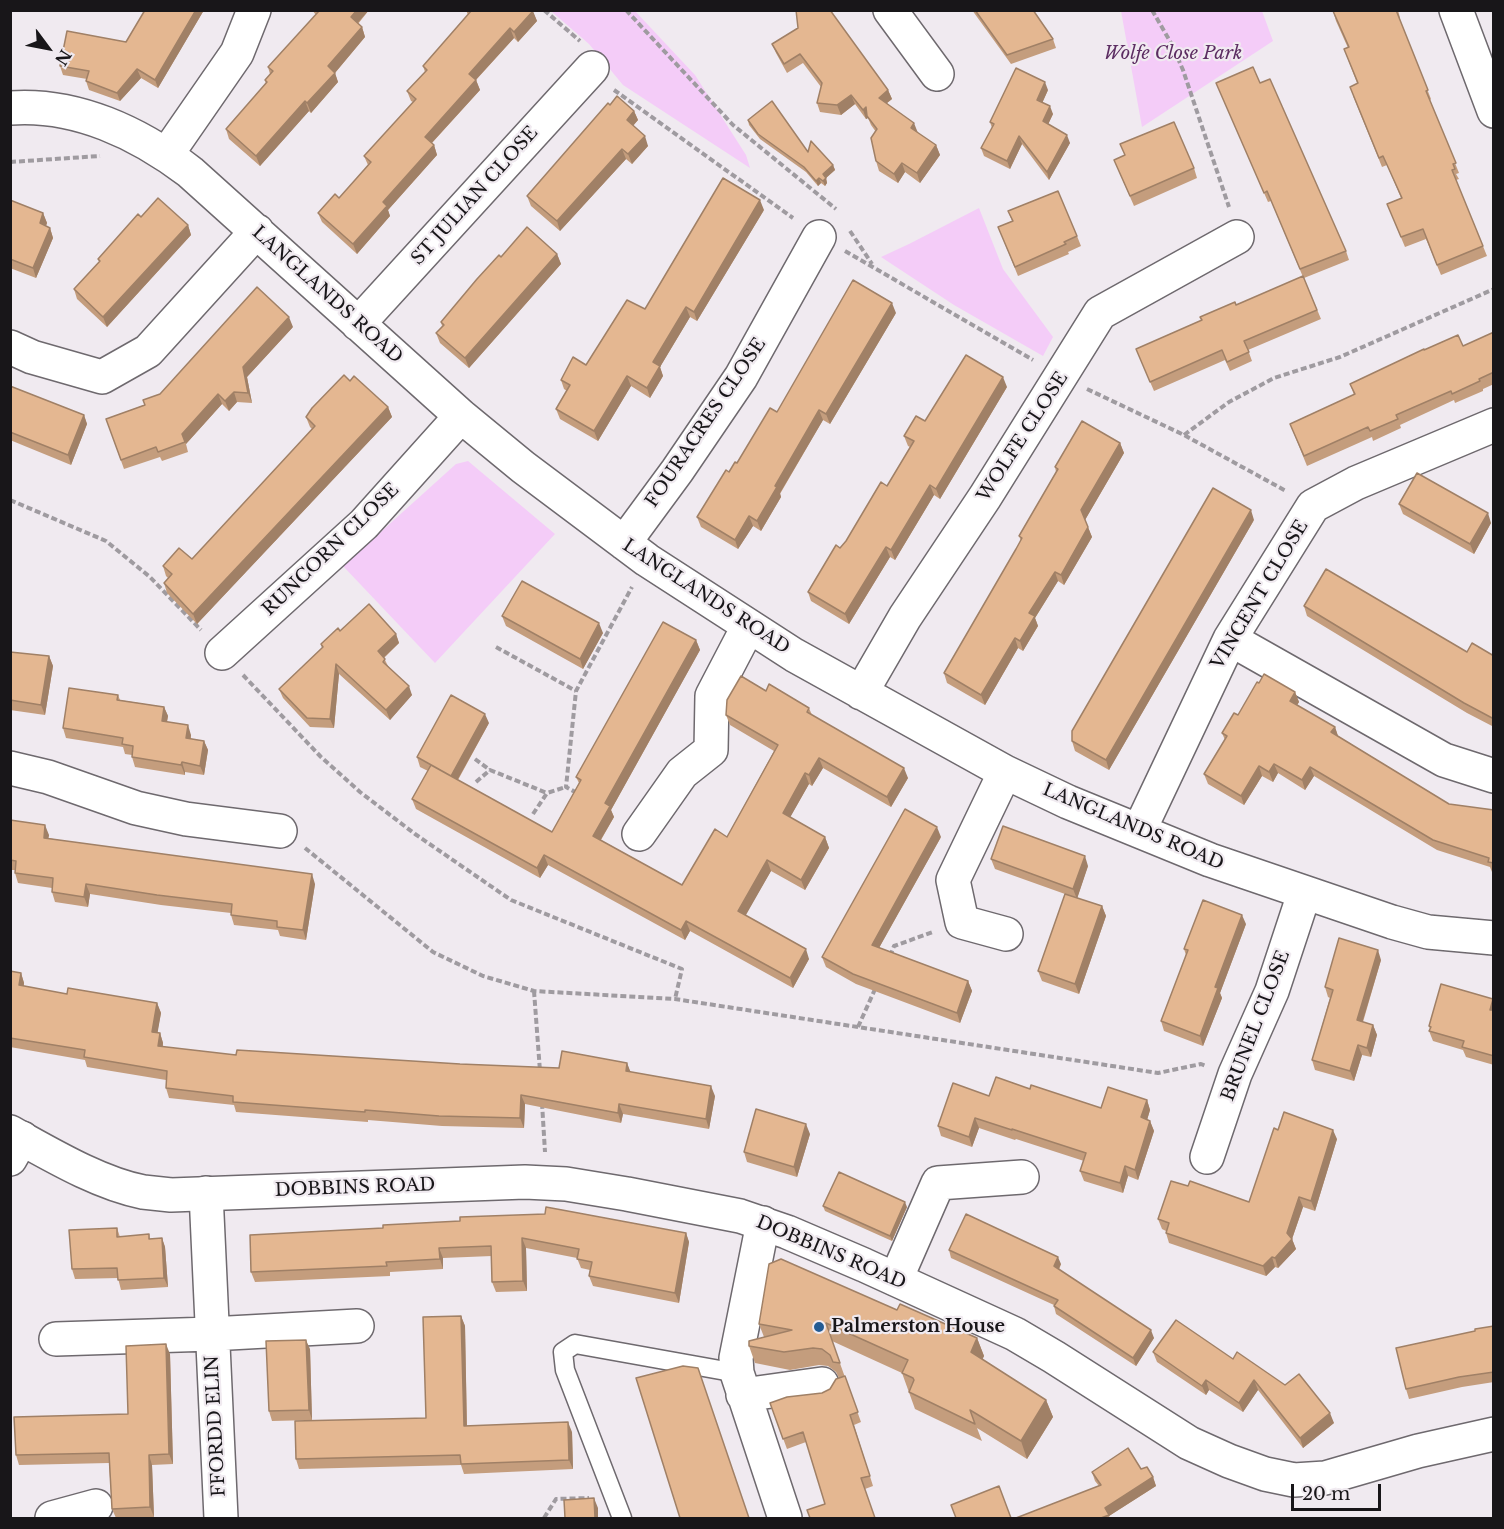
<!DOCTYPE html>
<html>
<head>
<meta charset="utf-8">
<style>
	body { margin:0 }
	#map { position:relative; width:1504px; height:1529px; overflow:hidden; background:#f0eaf0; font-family:"Libre Baskerville",serif }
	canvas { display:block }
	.frame { position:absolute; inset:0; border:12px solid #181619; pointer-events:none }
	.north { position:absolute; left:18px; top:18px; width:60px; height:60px; -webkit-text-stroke:4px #f0eaf0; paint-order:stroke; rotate:122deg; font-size:16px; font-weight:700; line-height:24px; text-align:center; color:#181619 }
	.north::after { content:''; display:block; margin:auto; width:21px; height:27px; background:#181619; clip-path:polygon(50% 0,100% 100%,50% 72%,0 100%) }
	.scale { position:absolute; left:1291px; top:1484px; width:90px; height:27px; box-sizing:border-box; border:3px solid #181619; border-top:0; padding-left:8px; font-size:18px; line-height:21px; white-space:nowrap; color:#181619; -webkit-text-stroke:4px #f0eaf0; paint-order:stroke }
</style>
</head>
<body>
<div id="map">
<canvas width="1504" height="1529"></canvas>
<div class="frame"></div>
<div class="north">N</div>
<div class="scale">20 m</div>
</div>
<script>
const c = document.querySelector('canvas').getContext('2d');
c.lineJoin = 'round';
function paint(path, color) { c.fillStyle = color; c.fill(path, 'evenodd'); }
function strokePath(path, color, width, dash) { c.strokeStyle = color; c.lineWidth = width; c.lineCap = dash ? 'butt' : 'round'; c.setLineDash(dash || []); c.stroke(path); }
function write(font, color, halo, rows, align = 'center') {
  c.font = font + ' "Libre Baskerville",serif'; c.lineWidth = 4.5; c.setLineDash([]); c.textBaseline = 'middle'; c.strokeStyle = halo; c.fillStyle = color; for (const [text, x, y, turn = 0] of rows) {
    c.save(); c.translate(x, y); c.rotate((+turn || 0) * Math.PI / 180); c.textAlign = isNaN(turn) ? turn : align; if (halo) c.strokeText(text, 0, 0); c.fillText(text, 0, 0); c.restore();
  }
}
paint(new Path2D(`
	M551 11H635L695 75 746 155 750 168 623 85 589 44Z
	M1121 11H1262L1273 41 1142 127Z
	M979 208 1003 269 1053 337 1043 356 954 305 881 257 909 244Z
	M468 461 555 534 435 663 343 566 456 464Z`), '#f4ccf8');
const service = new Path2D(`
	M622 1518 565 1370 563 1352 575 1344 737 1373`);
const minor = new Path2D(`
	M890 10 937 74
	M10 108C76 103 139 133 190 172L461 416 523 467 647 560 794 655 1005 772 1068 802 1210 860 1392 922 1428 932 1494 938
	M167 154 237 53 254 10
	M358 324 592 68
	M10 347 32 357 102 377 148 351 257 231
	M624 543 677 471 741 377 819 237
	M1230 639 1444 760 1494 776
	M222 653 364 524 461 416
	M861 693 905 617 985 497 1100 313 1237 237
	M10 768 48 777 136 808 186 819 280 831
	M1005 772 953 880 962 922 1006 934
	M1139 831 1230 639 1313 506 1356 483 1494 425
	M639 834 682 773 711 750 712 696 748 627
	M1207 1157 1235 1074 1272 991 1304 894
	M10 1159 22 1138
	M206 1193 221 1518
	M763 1223 736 1358 737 1373 785 1518
	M896 1279 938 1183 1022 1177
	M56 1339 211 1334 357 1326
	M743 1395 822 1384
	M52 1518 96 1506`);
const tertiary = new Path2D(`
	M1456 10 1494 111
	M10 1132C50 1154 98 1183 143 1192 152 1193 162 1194 171 1195L525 1182 566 1184 627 1194 740 1216 787 1232 864 1265 1015 1334 1054 1357 1189 1443 1229 1461 1265 1474 1294 1480 1325 1478 1418 1451 1494 1434`);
strokePath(service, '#6e696e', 21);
strokePath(minor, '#6e696e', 36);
strokePath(tertiary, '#6e696e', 36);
strokePath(new Path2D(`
	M544 10 580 41
	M626 10 733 125 836 209
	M1152 10 1171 43 1183 70 1229 207
	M614 90 793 218
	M10 162 100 156
	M850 231 872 264
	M845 251 1033 360
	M1087 389 1184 435 1286 491
	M1184 435 1229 402 1274 378 1340 357 1494 289
	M10 500 106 541 150 577 201 630
	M496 647 576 691
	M243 675 321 757 360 792 415 834 511 900 682 969 675 999
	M475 759 490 770
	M476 782 490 770 547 793
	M577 793 566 787 576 691 632 587
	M533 814 547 793 566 787
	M305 848 433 952 483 976 534 991 675 999 1158 1073 1201 1064 1206 1066
	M890 956 894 946 933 932
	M534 991 540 1071
	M858 1027 876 987
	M542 1103 545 1152
	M544 1518 556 1499 589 1498`), '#9f9ba0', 4, [6, 3]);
strokePath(service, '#fff', 18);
strokePath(minor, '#fff', 33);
strokePath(tertiary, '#fff', 33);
paint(new Path2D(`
	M145 10H204L158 88 141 78 120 101 89 90 86 81 87 79 63 75 60 66 126 42Z
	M312 10H369L358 24 362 27 365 37 335 73 338 82 311 113 309 111 260 166 229 139 226 129 266 84 265 80 270 74 268 67 316 15Z
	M466 10H532L537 21 518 42 514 38 476 80 480 90 432 143 434 145 437 155 388 210 390 216 357 254 322 222 318 213 339 198 368 165 364 156 413 102 411 101 407 91 425 72 423 66 468 15Z
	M972 10H1033L1053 39 1056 48 1011 64Z
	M1334 10H1398L1400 18H1399L1431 99 1430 100 1459 173 1456 174 1459 179 1456 180 1487 256 1441 275 1426 239 1405 247 1387 204 1401 198 1387 165 1382 167 1353 96 1357 83 1344 49 1348 48 1336 21 1333 11Z
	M832 14 888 90 892 99 887 103 918 133 936 145 940 155 920 183 905 172 898 183 879 171 876 161V132L871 125 868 118 866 119 855 104 841 115 820 112 817 103 821 87 803 63 787 73 776 53 772 44 798 28Z
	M1216 83H1260L1346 251 1349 260 1304 278 1321 319 1248 350 1252 361 1230 371 1225 360 1154 391 1136 349 1303 277 1271 201 1268 202Z
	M1048 90 1042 103 1053 114 1048 124 1070 143 1049 180 1022 144 1010 169 984 156 981 148 992 128 990 122Z
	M610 105 634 111 638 120 633 126 648 146 632 164 626 159 560 231 531 206 527 196Z
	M748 120 808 152 833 165 835 170 826 178 827 183 825 186 821 183 818 186 806 172 760 139 749 125Z
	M1120 144 1194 168 1197 178 1134 206 1114 160 1125 155Z
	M10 200 43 213 47 223 46 226 50 228 53 238 36 278 10 268Z
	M764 210 697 321 690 317 660 367 663 376 650 398 631 386 598 441 560 419 556 409 567 391 564 389 561 380 586 365 645 309Z
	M1008 211 1077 236 1081 246 1068 252 1069 254 1018 276 998 227 1012 221Z
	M141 217 188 225 191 235 107 327 77 299 74 289 99 262 98 259Z
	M557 254 561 264 469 368 440 343 436 333 442 326 441 322 501 257Z
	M896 313 830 424 823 420 780 494 781 497 761 531 753 526 738 549 701 527 697 517 729 472 777 412Z
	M293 327 247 377 252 403 237 402 229 411 222 404 186 444 188 452 162 461 160 457 124 469 106 419 144 405 160 394Z
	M1494 332V384L1483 389V391L1455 403 1454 400 1400 425 1401 428 1373 441 1372 437 1307 466 1290 424 1354 395 1350 384 1424 350 1463 346Z
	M350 381 388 407 392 417 197 624 167 593 164 583 168 578 166 576 163 566 192 559 312 429 310 427 306 417Z
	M10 386 84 415 87 424 71 465 10 440Z
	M1007 387 940 499 934 495 895 560 890 557 849 624 811 601 808 592 887 486 910 447 908 446 904 436 925 421Z
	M1120 443 1124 453 1085 520 1092 537 1064 585 1058 581 1035 618 1038 626 1023 651 1018 648 985 705 947 683 944 673 1016 549 1021 541 1019 536 1056 472 1055 467Z
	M1399 504 1491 523 1474 554 1403 514Z
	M1254 520 1109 770 1075 751 1072 741Z
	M1304 606 1467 652 1494 656V727L1467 713 1307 616Z
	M502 616 603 633 583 669 506 626Z
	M340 631 396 634 399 643 384 658 388 666 412 695 390 720 339 674 334 728 310 727 283 698 279 689 322 648 321 644Z
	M696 640 700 650 611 810 614 817 601 840 682 885 727 837 774 751 730 725 726 715 766 691 809 708 812 715 908 778 891 807 823 768 812 786 809 784 790 817 825 837 829 848 805 890 771 871 745 915 809 959 793 988 690 931 685 940 548 865 540 878 416 809 412 799 428 771 420 767 417 757 489 723 458 780 552 832 579 783 576 777Z
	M10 652 49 656 53 666 45 715 10 710Z
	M1259 683 1295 692 1299 702 1297 705 1335 727 1338 736 1449 804 1494 810V872H1492L1490 867 1437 850 1314 776 1305 790 1278 773 1273 782 1262 776 1244 805 1208 784 1204 774 1225 740 1222 733 1238 715Z
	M118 695 120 700 164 707 168 716 167 722 191 735V739L204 741 208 750 204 775 185 772V775L135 767 132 757V755L125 754 123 747 66 738 63 728Z
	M10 820 49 835 48 838 315 884 306 940 280 936 278 930 234 925 231 915V913L161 905 90 894 88 907 55 902 52 892V888L18 883 15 873V870H10Z
	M941 837 879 948 968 981 972 991 960 1023 856 984 826 967 822 957Z
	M991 859 1088 866 1077 898 1102 906 1106 916 1079 994 1042 981 1038 971 1065 894 995 869Z
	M1246 924 1220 993 1222 998 1203 1046 1164 1031 1161 1021 1186 955 1184 949Z
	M1381 960 1363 1022 1373 1025 1377 1035 1371 1057 1362 1055 1354 1081 1315 1070 1312 1060 1330 998 1328 997 1325 987Z
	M10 971 21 973 24 983V986L67 994 157 1003 161 1013 157 1033H160L163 1043V1047L236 1055 559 1068 627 1063 630 1072 715 1096 709 1129 623 1114 621 1123 525 1104 524 1128 442 1126 368 1120V1122L236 1112 234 1105 169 1098 166 1088V1080L87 1067 85 1060 10 1047Z
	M1493 999 1494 1065 1466 1057 1463 1050 1433 1041 1429 1031 1430 1029 1429 1026Z
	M1030 1089 1101 1108 1147 1100 1150 1110 1147 1120 1150 1121 1154 1131 1138 1180 1128 1176 1123 1193 1084 1181 1080 1171 1084 1161 1016 1139 1015 1140 979 1128 972 1147 941 1136 938 1126 989 1096Z
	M1278 1130 1337 1139 1315 1211 1303 1207 1292 1239 1296 1249 1278 1268 1275 1267 1266 1276 1169 1243 1166 1233V1231L1162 1229 1158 1219 1188 1186 1249 1202Z
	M810 1134 797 1177 747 1162 744 1152Z
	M823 1206 907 1207 892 1241 825 1211Z
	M117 1228 120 1237 149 1234 150 1239 162 1238 165 1247 168 1287 121 1290 118 1278 75 1279 72 1269Z
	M686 1233 689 1242 679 1303 593 1286 589 1276 590 1270 581 1268 577 1258 526 1248 527 1291 496 1292 492 1282V1256L443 1258V1269L390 1272V1276L255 1282 251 1272 250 1235Z
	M949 1250 1061 1264 1059 1270 1154 1338 1136 1366 1056 1314 1054 1306V1305L951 1258Z
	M897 1310 977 1338 984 1356 982 1359 1046 1400 1053 1417 1027 1459 977 1428 982 1441 915 1409 902 1373 832 1341 861 1422 854 1425 873 1486 825 1504 806 1442 787 1449 770 1403 822 1393 830 1389 839 1378 836 1372 828 1366 819 1365 790 1370 755 1363 749 1346 764 1337 759 1324Z
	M461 1316 465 1326 467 1426 572 1432 573 1469 464 1474 461 1465 299 1469 296 1459 426 1418Z
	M1494 1326V1382L1462 1387 1409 1399 1406 1389Z
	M310 1349 312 1420 272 1421 269 1411Z
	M1153 1352 1233 1359 1334 1423 1303 1448 1258 1390 1243 1412 1209 1390 1206 1395 1157 1362Z
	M170 1354 173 1464 152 1465 154 1517 116 1518 112 1509 109 1463 19 1465 16 1455 128 1414Z
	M1141 1469 1153 1477 1156 1486 1109 1516 1110 1518H1016L1099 1486 1095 1481 1092 1472Z`), '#c49d7d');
paint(new Path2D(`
	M196 10H204L158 88 155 80Z
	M357 10H369L354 27 351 17Z
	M533 11 537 21 518 42 514 32Z
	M362 27 365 37 334 74 335 73 338 82 311 113 307 103 328 66Z
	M510 28 514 38 472 84 469 74Z
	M137 69 141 78 120 101 117 93Z
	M476 80 480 90 428 147 425 137Z
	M1045 82 1048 90 1040 108 1037 100Z
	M888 90 892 99 882 107 879 98Z
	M851 95 855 104 841 115 837 105Z
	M305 101 309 111 260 166 256 156Z
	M1050 106 1053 114 1046 129 1043 121Z
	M866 107 868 118 866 119 863 110Z
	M634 111 638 120 630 129 627 120Z
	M914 123 918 133 911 128Z
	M1067 135 1070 143 1049 180 1047 172Z
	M645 136 648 146 632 164 628 154Z
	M1019 136 1022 144 1010 169 1007 161Z
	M434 145 437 155 388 210 390 216 357 254 353 244 383 202Z
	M936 145 940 155 920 183 917 173Z
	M622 149 626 159 560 231 557 221Z
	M902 163 905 172 898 183 894 174Z
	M833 165 835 170 826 178 827 183 825 186 823 181V174Z
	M819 178 821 183 818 186 816 181Z
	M760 200 764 210 697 321 694 312Z
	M43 213 47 223 43 233 40 223Z
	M188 225 191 235 107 327 103 317Z
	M50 228 53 238 36 278 33 268Z
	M557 254 561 264 469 368 465 358Z
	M892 303 896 313 830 424 826 414Z
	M686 307 690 317 660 367 663 376 650 398 647 388 653 362Z
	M289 317 293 327 247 377 252 403 248 393 243 367Z
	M627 376 631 386 598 441 594 431Z
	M1003 377 1007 387 940 499 936 489Z
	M234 392 237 402 229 411 225 401Z
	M218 394 222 404 186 444 182 434Z
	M388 407 392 417 197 624 193 614Z
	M819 410 823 420 780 493 781 497 761 531 757 521 775 486Z
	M84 415 87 424 71 465 68 455Z
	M1120 443 1124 453 1085 520 1081 510Z
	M930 485 934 495 895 560 891 550Z
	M1251 510 1254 520 1109 770 1106 760Z
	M1488 513 1491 523 1474 554 1470 544Z
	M749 516 753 526 738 549 735 540Z
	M1088 527 1092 537 1064 585 1061 575Z
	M886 547 890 557 849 624 845 614Z
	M1055 572 1058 581 1035 618 1038 626 1023 651 1020 641 1029 613Z
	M599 623 603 633 583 669 580 659Z
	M396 634 399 643 381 660 378 651Z
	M1015 638 1018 648 985 705 981 695Z
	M696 640 700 650 611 810 614 817 597 846 593 836 605 803Z
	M49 656 53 666 45 715 41 705Z
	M336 664 339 674 334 728 330 719Z
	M409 686 412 695 390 720 386 710Z
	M1295 692 1299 702 1294 710 1290 701Z
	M164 707 168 716 165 731 162 721Z
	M485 714 489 723 454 786 451 776Z
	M188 725 191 735 189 747 186 738Z
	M1335 727 1338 736 1331 732Z
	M204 741 208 750 204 775 200 766Z
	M819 758 823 768 812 786 809 775Z
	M182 762 185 772V775L181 765Z
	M1274 764 1278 773 1273 782 1269 772Z
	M1259 766 1262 776 1244 805 1241 796Z
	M1310 767 1314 776 1305 790 1302 780Z
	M904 768 908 778 891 807 887 797Z
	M805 773 809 784 787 823 783 813Z
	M45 825 49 835 47 847 44 838Z
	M937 827 941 837 875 955 872 945Z
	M825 837 829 848 805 890 801 880Z
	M544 855 548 865 540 878 537 868Z
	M1085 856 1088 866 1077 899 1073 889Z
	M767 860 771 871 742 922 738 911Z
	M312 874 315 884 306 940 303 930Z
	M86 884 90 894 88 907 84 897Z
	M1102 906 1106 916 1079 994 1075 984Z
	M1242 915 1246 924 1220 993 1222 998 1203 1046 1200 1036 1215 987Z
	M686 921 690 931 685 940 681 930Z
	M806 949 809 959 793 988 790 978Z
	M1378 950 1381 960 1360 1030 1357 1020Z
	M21 973 24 983 22 995 19 985Z
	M968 981 972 991 960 1023 957 1013Z
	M1493 999V1020L1490 1010Z
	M157 1003 161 1013 156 1042 152 1032Z
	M1373 1025 1377 1035 1371 1057 1367 1048Z
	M160 1033 163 1043 161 1056 158 1046Z
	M1358 1045 1362 1055 1354 1081 1350 1071Z
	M627 1063 631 1073 626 1071Z
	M711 1086 715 1096 709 1129 706 1119Z
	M521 1095 525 1104 524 1128 520 1118Z
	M1147 1100 1150 1110 1145 1127 1141 1117Z
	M619 1104 623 1114 621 1123 618 1113Z
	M975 1118 979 1128 972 1147 969 1137Z
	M1150 1121 1154 1131 1138 1180 1135 1170Z
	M806 1124 810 1134 797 1177 794 1167Z
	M1333 1130 1337 1139 1315 1211 1311 1201Z
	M1125 1166 1128 1176 1123 1193 1120 1183Z
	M1299 1197 1303 1207 1292 1239 1296 1249 1278 1268 1275 1258 1287 1233Z
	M905 1202 907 1207 892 1241 890 1236Z
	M686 1233 689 1242 679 1303 675 1293Z
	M162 1238 165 1247 168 1287 164 1278Z
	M522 1238 526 1248 527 1291 523 1281Z
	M439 1248 443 1258V1269L440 1259Z
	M1058 1257 1061 1264 1056 1274 1054 1266Z
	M1272 1257 1275 1267 1266 1276 1263 1266Z
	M461 1316 465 1326 467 1436 464 1426Z
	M1151 1330 1154 1338 1136 1366 1133 1358Z
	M977 1338 984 1356 978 1370 971 1352Z
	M306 1340 310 1349 312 1420 309 1410Z
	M166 1344 170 1354 173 1464 169 1454Z
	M1206 1380 1209 1390 1206 1395 1202 1386Z
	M1254 1380 1258 1390 1243 1412 1239 1403Z
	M1046 1400 1053 1417 1027 1459 1021 1441Z
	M1330 1413 1334 1423 1303 1448 1300 1438Z
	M568 1422 572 1432 573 1469 569 1460Z
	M149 1455 152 1465 154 1517 150 1507Z
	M1153 1477 1156 1486 1109 1516 1105 1508Z
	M594 1498 598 1508V1518H595Z`), '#a08066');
const building = new Path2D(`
	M145 10H196L155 80 137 69 117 93 86 81 89 71 60 66 67 31 126 42Z
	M319 10H357L351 17 362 27 328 66 335 73 307 103 305 101 256 156 226 129 267 82 265 80 273 71 268 67 319 11Z
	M470 10H532L533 11 514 32 510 28 469 74 476 80 425 137 434 145 383 202 387 206 353 244 318 213 335 194 339 198 371 162 364 156 416 99 407 91 427 70 423 66 471 11Z
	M796 10H830L888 90 879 98 914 123 911 128 936 145 917 173 902 163 894 174 876 161 871 138 877 129 867 116 866 107 863 110 851 95 837 105 817 103 822 83 800 54 784 64 772 44 798 28Z
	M975 10H1033L1053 39 1007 55Z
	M1334 10H1396L1428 90 1426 91 1456 163 1453 164 1455 169 1452 170 1483 246 1437 265 1423 229 1401 237 1387 204 1402 198 1383 156 1379 158 1350 87 1358 83 1344 49 1349 47 1333 11Z
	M1253 67 1260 83 1270 79 1346 251 1300 269 1267 191 1264 193 1216 83Z
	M1016 68 1045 82 1037 100 1050 106 1043 121 1067 135 1047 172 1019 136 1007 161 981 148 994 124 990 122Z
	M617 96 634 111 627 120 645 136 628 154 622 149 557 221 527 196 608 103 610 105Z
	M772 101 808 152 811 141 833 165 823 174 826 178 823 181 819 178 816 181 804 167 758 134 748 120Z
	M1174 122 1194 168 1130 196 1114 160 1125 155 1120 144Z
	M723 178 760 200 694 312 686 307 653 362 660 366 647 388 627 376 594 431 556 409 570 385 561 380 573 357 586 365 627 300 645 309Z
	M1058 191 1077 236 1064 242 1066 244 1015 267 998 227 1013 221 1008 211Z
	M158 198 188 225 103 317 74 289 100 261 98 259 138 214 141 217Z
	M10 200 43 213 40 223 50 228 33 268 10 259Z
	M527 227 557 254 465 358 436 333 444 325 441 322 477 279 499 255 501 257Z
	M1303 276 1317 310 1244 341 1249 352 1227 362 1222 350 1150 382 1136 349 1202 320 1200 317 1235 302 1236 305Z
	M853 280 892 303 826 414 819 410 775 486 777 487 757 521 749 516 735 540 697 517 726 470 729 472 735 462 737 463 770 408 777 412Z
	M257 287 289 317 243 367 248 393 234 392 225 401 218 394 182 434 185 442 158 452 156 447 121 460 106 419 145 405 143 400 160 394Z
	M1494 332V372L1479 379 1480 381 1452 394 1451 391 1396 415 1398 419 1370 431 1368 427 1304 456 1290 424 1355 394 1350 384 1424 349V350L1458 335 1463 346Z
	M966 355 1003 377 936 489 930 485 891 550 886 547 845 614 808 592 836 545 840 548 846 541 881 482 887 486 914 441 904 436 916 416 925 421Z
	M344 375 350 381 354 376 388 407 193 614 164 583 172 574 163 566 179 548 192 559 315 426 306 417 312 408Z
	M10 386 84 415 68 455 10 432Z
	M1082 421 1120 443 1081 510 1088 527 1061 575 1055 572 1029 613 1035 616 1020 641 1015 638 981 695 944 673 1016 549 1022 538 1019 536 1058 469 1055 467Z
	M1417 473 1488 513 1470 544 1399 504Z
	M1213 488 1251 510 1106 760 1072 741V731Z
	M1326 569 1467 652 1472 643 1494 656V719L1464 703 1304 606Z
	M522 581 599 623 580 659 502 616Z
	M369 604 396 634 378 651 385 659 383 662 409 686 386 710 336 664 330 719 307 718 279 689 323 647 321 644 338 628 340 631Z
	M663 622 696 640 605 803 610 806 593 836 682 885 715 829 727 837 778 745 726 715 727 700 741 676 766 691 769 684 809 708 807 712 904 768 887 797 819 758 809 775 805 773 783 813 825 837 801 880 767 860 738 911 806 949 790 978 686 921 681 930 544 855 537 868 412 799 431 765 552 832 581 780 576 777Z
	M10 652 49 656 41 705 10 700Z
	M1264 674 1295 692 1290 701 1335 727 1331 732 1449 804 1494 810V863L1488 862 1489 858 1433 840 1310 767 1302 780 1274 764 1269 772 1259 766 1241 796 1204 774 1227 736 1222 733 1234 713 1238 715 1257 682 1259 683Z
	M69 688 118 695 117 700 164 707 162 721 188 725 186 738 204 741 200 766 182 762 181 765 132 757 133 746 122 744 123 738 63 728Z
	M451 695 485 714 451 776 417 757Z
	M905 809 937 827 872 945 968 981 957 1013 853 974 822 957Z
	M10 820 45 825 44 838 312 874 303 930 277 927V921L231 915 232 904 157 895 86 884 84 897 52 892 53 878 15 873 16 861 10 860Z
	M1003 826 1085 856 1073 889 991 859Z
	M1065 894 1102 906 1075 984 1038 971Z
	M1203 900 1242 915 1215 987 1218 988 1200 1036 1161 1021 1188 950 1184 949Z
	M1339 938 1378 950 1357 1020 1373 1025 1367 1048 1358 1045 1350 1071 1312 1060 1333 990 1325 987Z
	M10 971 21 973 19 985 67 994 68 988 157 1003 152 1032 160 1033 158 1046 236 1055 237 1050 460 1064 559 1068 562 1051 627 1063 626 1071 711 1086 706 1119 619 1104 618 1113 521 1095 520 1118 439 1116 365 1110V1112L233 1102V1096L166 1088 167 1071 84 1057 85 1050 10 1038Z
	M1441 984 1493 999 1490 1010H1494V1056L1462 1047 1464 1041 1429 1031 1431 1027 1429 1026Z
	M996 1077 1030 1089 1031 1085 1101 1108 1108 1087 1147 1100 1141 1117 1150 1121 1135 1170 1125 1166 1120 1183 1080 1171 1086 1153 1012 1129V1130L975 1118 969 1137 938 1126 953 1083 989 1096Z
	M756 1109 806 1124 794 1167 744 1152Z
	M1284 1112 1333 1130 1311 1201 1299 1197 1287 1233 1292 1239 1275 1258 1272 1257 1263 1266 1166 1233 1169 1223 1158 1219 1171 1181 1188 1186 1190 1181 1249 1202 1274 1128 1278 1130Z
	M839 1172 905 1202 890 1236 823 1206Z
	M546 1207 686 1233 675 1293 589 1276 592 1262 577 1259 579 1249 522 1238 523 1281 492 1282 491 1246 439 1248 440 1259 386 1262 387 1266 251 1272 250 1235 383 1228V1225L460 1221V1217L545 1214Z
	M966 1214 1058 1257 1054 1266 1151 1330 1133 1358 1054 1306 1058 1300 949 1250Z
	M117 1228V1237L149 1234V1239L162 1238 164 1278 118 1280 117 1268 72 1269 69 1230Z
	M781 1259 897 1310 900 1304 977 1338 971 1352 1046 1400 1021 1441 970 1410 975 1424 909 1392 914 1380 913 1378 902 1373 908 1360 826 1323 840 1363 833 1362 830 1355 822 1349 813 1348 784 1352 749 1346V1341L792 1330 759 1324 769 1264Z
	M461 1316 464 1426 568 1422 569 1460 461 1464 460 1455 296 1459 295 1421 426 1418 423 1317Z
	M1176 1320 1233 1359 1237 1352 1285 1385 1299 1374 1330 1413 1300 1438 1254 1380 1239 1403 1206 1380 1202 1386 1153 1352Z
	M1494 1326V1372L1459 1377 1406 1389 1396 1348 1475 1331V1329Z
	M306 1340 309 1410 269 1411 266 1341Z
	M166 1344 169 1454 149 1455 150 1507 112 1509 109 1453 16 1455 14 1417 128 1414 126 1346Z
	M683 1366 698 1368 749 1518H680L636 1378Z
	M845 1376 858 1412 850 1415 870 1476 861 1478 875 1518H810L807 1510 825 1504 803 1432 783 1439 770 1403 787 1397 822 1393 830 1389 836 1379Z
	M1128 1448 1141 1469 1147 1467 1153 1477 1105 1508 1109 1515 1101 1518H1016L1101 1485 1092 1472Z
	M999 1486 1011 1518H956L951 1505Z
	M594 1498 595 1518H565L564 1500Z`);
paint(building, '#e4b791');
strokePath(building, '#a08066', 1.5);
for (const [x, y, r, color] of [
	[819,1327,6,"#235b93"]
]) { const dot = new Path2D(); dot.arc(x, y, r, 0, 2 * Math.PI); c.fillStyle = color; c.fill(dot); strokePath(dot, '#f0eaf0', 2); }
write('italic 18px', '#5c2d62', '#f0eaf0', [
	["Wolfe Close Park",1173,54]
]);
write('18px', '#181619', '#f0eaf0', [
	["ST JULIAN CLOSE",475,196,-48],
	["LANGLANDS ROAD",327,295,42],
	["FOURACRES CLOSE",706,423,-56],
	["WOLFE CLOSE",1023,437,-57],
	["RUNCORN CLOSE",331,550,-44],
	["VINCENT CLOSE",1260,595,-59],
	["LANGLANDS ROAD",706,597,33],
	["LANGLANDS ROAD",1133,827,23],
	["BRUNEL CLOSE",1256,1026,-69],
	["DOBBINS ROAD",355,1188,-2],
	["DOBBINS ROAD",831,1253,23],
	["FFORDD ELIN",216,1426,-93]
]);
write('bold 18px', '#181619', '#f0eaf0', [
	["Palmerston House",831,1327]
], 'left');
</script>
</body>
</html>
